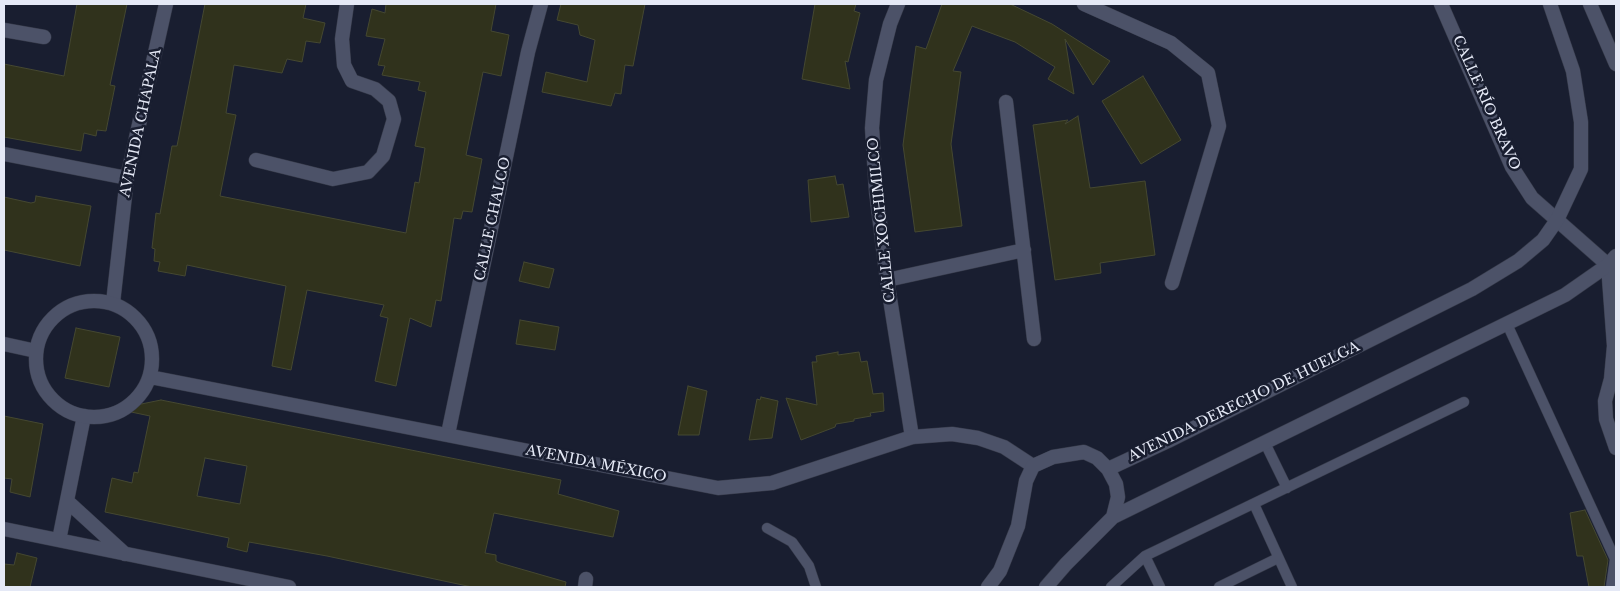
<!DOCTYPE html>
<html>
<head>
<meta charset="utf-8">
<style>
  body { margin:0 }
  #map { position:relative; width:1620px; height:591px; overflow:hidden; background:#191e30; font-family:"Libre Baskerville",serif }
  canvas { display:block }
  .frame { position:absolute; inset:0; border:5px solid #e5e9f6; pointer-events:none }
</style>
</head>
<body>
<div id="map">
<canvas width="1620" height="591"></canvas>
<div class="frame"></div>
</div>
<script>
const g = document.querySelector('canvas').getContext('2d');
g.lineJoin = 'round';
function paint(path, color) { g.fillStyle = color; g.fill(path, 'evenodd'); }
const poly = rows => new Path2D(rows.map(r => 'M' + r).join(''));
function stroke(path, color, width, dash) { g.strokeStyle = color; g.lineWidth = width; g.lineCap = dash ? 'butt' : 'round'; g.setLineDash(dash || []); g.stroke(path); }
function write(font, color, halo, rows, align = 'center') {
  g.font = font + ' "Libre Baskerville",serif'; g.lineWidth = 5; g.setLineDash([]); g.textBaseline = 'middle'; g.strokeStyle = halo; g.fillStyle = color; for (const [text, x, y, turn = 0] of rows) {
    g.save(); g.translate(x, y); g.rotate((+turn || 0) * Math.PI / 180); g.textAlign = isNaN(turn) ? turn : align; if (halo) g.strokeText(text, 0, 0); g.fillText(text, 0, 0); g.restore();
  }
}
const building = poly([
  [77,4,127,4,110,85,115,86,106,131,97,130,96,136,84,133,81,151,4,137,4,64,64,76,77,4],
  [205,4,306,4,303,18,325,23,320,43,306,41,302,62,287,59,282,73,234,65,226,113,236,115,220,196,406,233,415,182,419,183,425,148,415,146,426,92,418,90,420,82,382,75,385,66,378,65,385,39,366,36,372,9,385,13,386,4,496,4,491,31,509,35,501,76,483,72,466,155,482,159,472,212,463,211,461,219,454,218,441,301,436,300,431,327,410,318,396,386,375,381,388,318,380,316,384,305,307,290,291,370,272,366,286,286,187,265,185,276,158,271,160,262,154,261,155,249,152,248,156,213,160,214,172,146,177,146,205,4],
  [561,4,645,4,633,66,625,65,621,94,615,93,611,106,542,92,546,72,587,82,595,40,580,35,578,25,557,20,561,4],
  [815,4,856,4,854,11,860,13,848,62,845,61,850,89,802,79,815,4],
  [942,4,1010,4,1052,24,1110,61,1093,85,1065,39,1074,94,1048,79,1055,67,1015,42,972,26,953,71,961,72,951,144,962,226,915,232,903,145,916,46,926,49,942,4],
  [1143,76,1181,140,1141,164,1102,101,1143,76],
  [1078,116,1090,188,1145,181,1155,255,1100,263,1101,273,1055,280,1033,125,1068,120,1065,124,1078,116],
  [835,176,837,185,843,184,849,217,811,222,808,180,835,176],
  [36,196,91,206,80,266,4,250,4,197,31,203,35,202,36,196],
  [524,262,554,269,549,288,519,281,524,262],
  [520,320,559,327,555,350,516,344,520,320],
  [76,328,120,337,109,387,65,378,76,328],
  [838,352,838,355,859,352,861,362,867,361,873,394,883,393,884,411,870,413,871,416,854,419,854,421,836,424,835,427,801,440,786,398,817,405,812,362,817,362,816,356,838,352],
  [688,386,707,391,699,435,678,435,688,386],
  [761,397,778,401,772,438,749,440,757,399,760,400,761,397],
  [161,400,561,480,558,494,619,511,613,537,494,513,485,553,496,555,496,561,500,563,566,582,565,587,472,587,327,556,249,542,247,552,227,547,229,538,105,512,112,478,132,483,134,472,138,473,150,416,117,409,161,400],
  [205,458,247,466,240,504,197,496,205,458],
  [4,416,43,424,30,497,10,492,12,479,4,478,4,416],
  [1585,510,1608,560,1604,587,1589,587,1583,556,1577,556,1570,513,1585,510],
  [17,553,37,558,30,587,4,587,4,564,14,565,17,553]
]);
const service = poly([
  [1507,324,1615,559,1611,587],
  [1265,443,1287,488],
  [1254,504,1292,587],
  [767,528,792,542,809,566,816,587],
  [1145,556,1160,587],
  [1111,587,1145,556,1464,402],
  [1219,587,1278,558]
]);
const minor = poly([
  [898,4,890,24,876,80,872,128,876,191,887,280,912,437],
  [1084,4,1171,43,1208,73,1219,126,1172,283],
  [1441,4,1512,167,1532,198,1608,265],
  [4,30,44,37],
  [1006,102,1034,339],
  [4,154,127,178],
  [256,160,333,179,368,172,383,156,394,119,389,101,375,89,352,81,344,65,342,39,347,4],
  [1608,265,1614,346,1611,379,1605,401,1606,419,1616,448],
  [887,280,1024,250],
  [113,303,127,178,166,4],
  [4,344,36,351],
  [448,434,528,52,541,4],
  [67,501,125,554],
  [4,529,289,587],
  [59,540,84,416],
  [585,587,586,579]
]);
const tertiary = poly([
  '36 359a58 58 0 1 1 116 0a58 58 0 1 1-116 0Z',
  [150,377,718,488,772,483,912,437,952,434,978,438,1004,447,1033,466]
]);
const secondary = poly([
  [1590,4,1616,64],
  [1108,469,1116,484,1118,497,1113,517],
  [988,587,1000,571,1018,526,1026,481,1033,466,1053,457,1084,452,1097,458,1108,469,1168,441,1472,289,1518,261,1543,240,1557,220,1581,169,1581,122,1573,71,1550,4],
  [1046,587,1066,564,1113,517,1565,295,1608,265,1616,256]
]);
const streetNames = [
  ["CALLE RÍO BRAVO",1486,103,66],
  ["AVENIDA CHAPALA",141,123,-78],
  ["CALLE CHALCO",493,219,-78],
  ["CALLE XOCHIMILCO",882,220,-96],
  ["AVENIDA DERECHO DE HUELGA",1244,402,-26],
  ["AVENIDA MÉXICO",596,464,11]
];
paint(building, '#30321c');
stroke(building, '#454831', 1);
stroke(service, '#363a49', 11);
stroke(minor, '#363a49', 15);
stroke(tertiary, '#363a49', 15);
stroke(secondary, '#363a49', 15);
stroke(service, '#4c5268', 10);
stroke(minor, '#4c5268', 14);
stroke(tertiary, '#4c5268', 14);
stroke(secondary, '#4c5268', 14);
write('14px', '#e5e9f6', '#191e30', streetNames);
</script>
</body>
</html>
